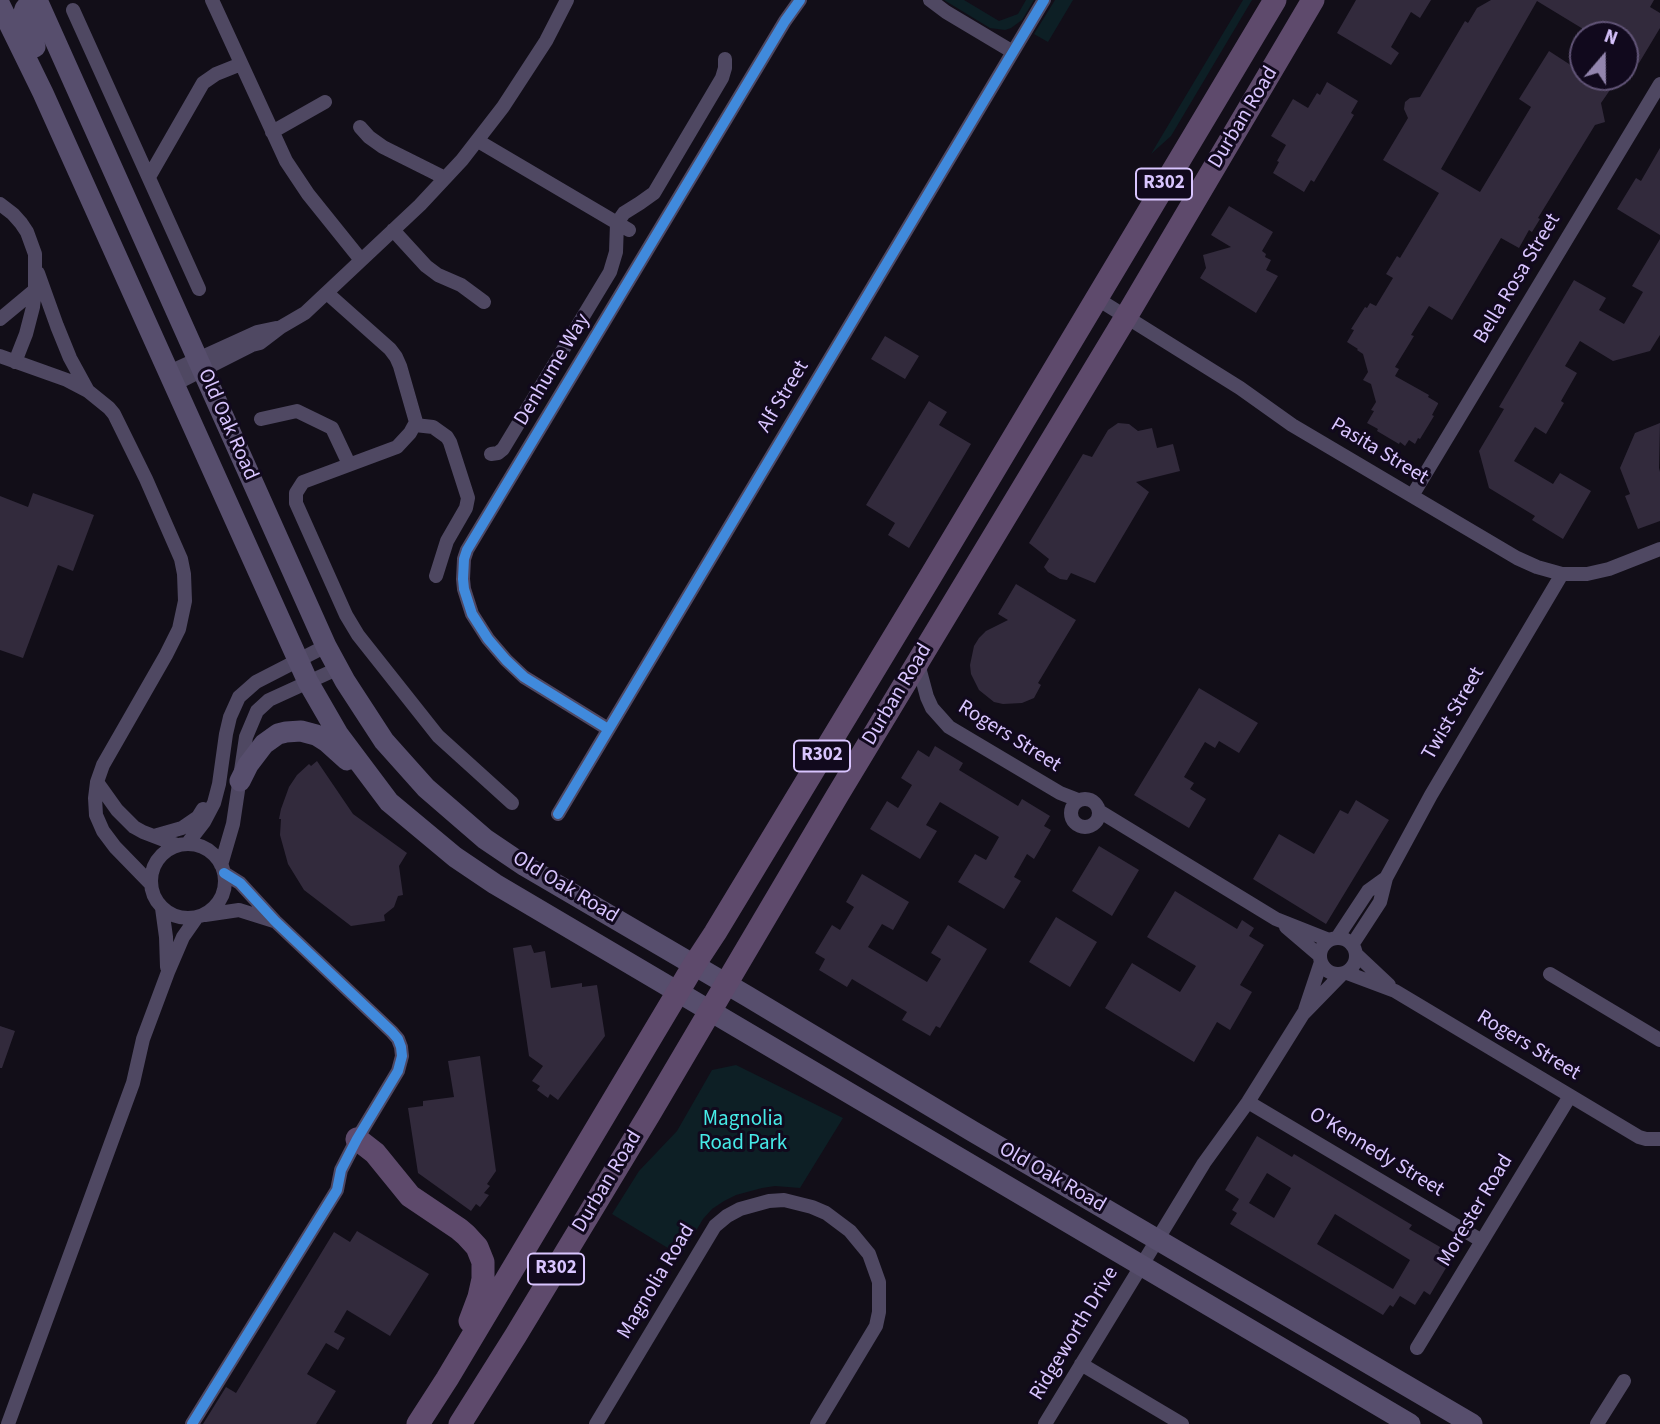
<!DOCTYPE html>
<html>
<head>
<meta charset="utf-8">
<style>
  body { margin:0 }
  #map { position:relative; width:1660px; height:1424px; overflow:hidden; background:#120e18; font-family:"Source Sans 3",sans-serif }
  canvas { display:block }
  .north { position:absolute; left:1569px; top:21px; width:70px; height:70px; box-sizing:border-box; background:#11091d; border:2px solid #615477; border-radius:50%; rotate:20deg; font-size:19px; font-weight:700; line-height:28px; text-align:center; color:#d9c5ff }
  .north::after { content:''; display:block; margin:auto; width:24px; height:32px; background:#9385ae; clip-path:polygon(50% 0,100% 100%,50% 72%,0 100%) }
</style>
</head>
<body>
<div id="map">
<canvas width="1660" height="1424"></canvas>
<div class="north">N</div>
</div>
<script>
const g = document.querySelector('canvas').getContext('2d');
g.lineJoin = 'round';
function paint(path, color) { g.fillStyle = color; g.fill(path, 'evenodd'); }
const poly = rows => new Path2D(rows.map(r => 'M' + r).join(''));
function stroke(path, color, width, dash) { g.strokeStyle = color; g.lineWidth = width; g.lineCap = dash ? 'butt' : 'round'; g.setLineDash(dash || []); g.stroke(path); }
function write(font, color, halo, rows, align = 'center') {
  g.font = font + ' "Source Sans 3",sans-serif'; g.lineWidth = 6; g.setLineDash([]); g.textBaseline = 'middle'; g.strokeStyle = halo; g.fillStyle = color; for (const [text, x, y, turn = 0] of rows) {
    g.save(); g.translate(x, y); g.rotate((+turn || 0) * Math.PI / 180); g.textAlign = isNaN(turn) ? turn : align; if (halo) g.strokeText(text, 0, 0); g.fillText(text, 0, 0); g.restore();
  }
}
const green = poly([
  [944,0,964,0,999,21,1018,14,1026,0,1034,0,1022,20,1011,28,1005,30,990,28],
  [1055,0,1073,0,1048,42,1034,34],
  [1243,0,1252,0,1171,136,1151,154],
  [736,1065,843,1118,800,1188,775,1186,762,1188,736,1195,724,1201,712,1209,703,1219,681,1256,612,1214,639,1171,677,1131,712,1070]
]);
const building = poly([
  [1356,0,1431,0,1420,18,1411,12,1391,47,1399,53,1391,65,1337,33],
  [1491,0,1654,0,1650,7,1660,13,1660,28,1639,63,1625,54,1625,35,1593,35,1537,1,1441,169,1480,192,1531,107,1519,99,1549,51,1583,73,1583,77,1589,77,1610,90,1601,103,1605,122,1595,125,1538,218,1540,219,1532,232,1529,230,1519,248,1501,238,1452,320,1429,306,1411,335,1414,336,1395,367,1399,369,1395,376,1429,395,1428,397,1438,403,1438,404,1432,415,1434,416,1420,439,1418,438,1415,444,1409,440,1405,446,1400,442,1399,444,1377,431,1378,429,1367,423,1374,411,1371,410,1376,402,1371,384,1363,380,1368,372,1363,354,1357,350,1358,349,1347,342,1354,330,1351,329,1365,307,1367,308,1370,303,1376,306,1393,278,1386,274,1397,256,1400,258,1439,193,1383,160,1408,118,1404,109,1405,102,1410,98,1420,97,1465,21,1468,23,1477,8],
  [1327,82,1358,101,1351,113,1354,115,1314,182,1311,180,1304,192,1273,173,1279,162,1277,161,1286,145,1271,136,1293,99,1308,108,1317,93,1320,95],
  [1660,148,1660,235,1617,209,1636,178,1641,181],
  [1229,206,1273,232,1262,251,1266,254,1265,257,1271,260,1266,270,1278,276,1256,313,1200,278,1206,268,1203,255,1231,247,1211,235],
  [1660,239,1660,335,1650,351,1613,361,1580,341,1565,366,1577,373,1561,401,1564,403,1546,434,1535,427,1514,461,1553,484,1560,473,1591,491,1563,539,1532,520,1535,516,1489,488,1479,451,1504,409,1499,407,1574,280,1606,298,1599,310,1624,324,1643,292,1632,286],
  [885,336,919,356,905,379,871,359],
  [929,401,947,412,939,425,971,444,909,548,888,535,895,523,866,505],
  [1118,423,1129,424,1138,431,1152,428,1157,448,1173,444,1180,471,1136,482,1149,492,1095,583,1071,573,1067,580,1060,579,1048,572,1044,567,1049,559,1029,543,1083,454,1092,457,1108,430],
  [1660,423,1659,468,1660,472,1660,521,1638,529,1625,496,1630,494,1620,468,1635,433],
  [33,493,94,515,73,571,58,565,23,658,0,650,0,496,28,507],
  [1016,584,1076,620,1038,683,1041,685,1034,698,1022,703,1003,704,994,702,979,690,971,674,970,665,974,646,979,638,986,631,1008,620,998,614],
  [1199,688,1258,723,1239,753,1219,741,1215,748,1205,742,1184,777,1194,783,1190,789,1206,799,1189,828,1134,795],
  [935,746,963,763,959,770,1018,806,1022,799,1050,816,1044,826,1051,830,1034,859,1027,854,1014,877,1021,881,1004,909,958,882,975,854,986,860,999,837,940,802,926,825,937,831,920,859,870,829,887,801,898,808,912,785,901,778,918,750,929,757],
  [317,761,353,814,407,853,399,866,403,895,398,896,394,907,384,915,385,921,351,926,304,890,288,864,280,835,281,819,279,819,281,809,289,787,297,775,309,764,311,766],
  [1356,800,1389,820,1326,924,1253,879,1279,834,1314,854,1340,810,1348,814],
  [1099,846,1139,870,1112,916,1072,891],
  [862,874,909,902,893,930,882,924,868,947,927,982,941,959,931,953,948,925,987,949,940,1028,936,1026,930,1036,902,1020,907,1012,852,979,847,987,819,970,825,959,815,953,832,925,840,930,854,907,846,902],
  [1175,891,1237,929,1242,920,1254,928,1249,936,1264,945,1240,985,1252,992,1230,1030,1217,1022,1194,1062,1105,1008,1132,963,1180,992,1196,966,1147,937],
  [1056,917,1097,942,1070,987,1029,962],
  [531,945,534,953,545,951,551,988,582,983,582,987,597,985,605,1036,558,1100,550,1094,548,1098,537,1090,540,1086,532,1081,543,1066,529,1056,513,948],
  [0,1026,15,1031,2,1068,0,1068],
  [480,1056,496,1171,487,1184,490,1186,484,1193,489,1195,480,1207,476,1204,471,1211,418,1173,408,1108,423,1106,423,1101,454,1097,448,1061],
  [1257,1136,1292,1157,1294,1154,1412,1225,1409,1229,1447,1251,1439,1264,1446,1268,1430,1295,1424,1291,1415,1305,1400,1296,1393,1307,1390,1305,1383,1315,1230,1224,1237,1213,1232,1210,1239,1199,1225,1190],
  [1267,1173,1291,1188,1274,1218,1249,1203],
  [1335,1214,1410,1260,1393,1289,1317,1244],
  [357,1231,429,1274,390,1336,347,1310,334,1332,345,1338,338,1350,326,1343,307,1374,336,1391,316,1424,203,1424,226,1387,236,1393,334,1232,350,1242]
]);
const street = poly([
  [212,0,286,161,308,194,361,260],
  [930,0,946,12,1013,52],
  [73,10,199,289],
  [360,127,369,137,383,147,445,178],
  [272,132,325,102],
  [478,141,629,230],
  [149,177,203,83,216,74,241,64],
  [0,204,13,214,21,223,27,232,35,254,35,290,33,307,26,334,15,362],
  [393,230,426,266,438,275,461,285,484,302],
  [38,273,57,326,70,358,88,391],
  [327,293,390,349,396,357,400,366,416,422,410,433,397,447,303,482,296,493,296,503,346,615,358,635,438,736,512,803],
  [1096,298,1240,388,1292,425,1517,558,1537,567,1562,574,1587,574,1609,569,1660,549],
  [0,319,35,290],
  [0,356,67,380,88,391,109,408,114,414,146,479,181,559,184,574,185,601,179,629,166,655,103,765,97,782,95,798,96,815,103,831,115,847,151,884],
  [169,372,257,332,276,328],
  [175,384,252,345,260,343,281,327,305,313,420,205,462,160,503,107,546,41,567,0],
  [261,419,297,411,332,428,349,464],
  [415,425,433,427,447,437,450,442,468,498,466,508,447,541,436,576],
  [491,454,498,453,503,449,610,272,616,252,617,223,624,213,640,203,654,193,722,78,725,68,725,59],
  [1412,496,1660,84],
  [921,659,920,671,927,697,932,708,949,727,1060,793,1078,800],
  [608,729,524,677,506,660,488,639,472,614,464,589,463,579,464,559,467,550,785,21,800,0],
  [97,782,117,810,134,827,143,832,177,845],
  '1071 813a14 14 0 1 1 28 0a14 14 0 1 1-28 0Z',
  [1099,811,1276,919,1329,940],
  [558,814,1044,0],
  [154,836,182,828,198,817,203,809],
  '151 881a37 37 0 1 1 74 0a37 37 0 1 1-74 0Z',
  [187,844,204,822,214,803,219,784,226,734,230,717,239,697,256,682,326,646],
  [221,865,233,824,246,737,257,711,269,700,339,668],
  [162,908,166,937,167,967],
  [205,915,239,910,274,921],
  [1286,927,1320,956],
  '1320 956a18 18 0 1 1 36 0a18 18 0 1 1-36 0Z',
  [1337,938,1368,891,1386,878],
  [1352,945,1380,902,1386,878,1431,795,1562,574],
  [1356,954,1389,985],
  [1347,973,1395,991,1639,1137,1646,1139,1660,1139],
  [1550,974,1660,1040],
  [1305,1010,1321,962],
  [1248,1102,1482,1241],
  [1417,1348,1570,1096],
  [1081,1364,1182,1424],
  [8,1424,133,1083,143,1039,168,972,183,937,197,917],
  [192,1424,337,1190,341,1170,357,1139,398,1071,402,1056,401,1047,398,1039,392,1032,275,921,240,883,224,873],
  [596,1424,715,1226,727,1216,740,1209,769,1201,784,1200,812,1207,826,1213,850,1231,869,1254,879,1282,879,1312,876,1326,817,1424],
  [1045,1424,1204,1163,1248,1102,1303,1014,1341,975],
  [1597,1424,1624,1381]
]);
const secondary = poly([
  [32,0,25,9,23,15,24,22,35,47],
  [37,0,326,646,345,681,384,741,426,788,485,839,525,866,747,996,972,1131,1472,1424],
  [0,5,43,93,308,682,338,734,389,802,455,857,495,884,1410,1424],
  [240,781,248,765,264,744,278,734,286,732,301,731,316,735,327,742,347,760]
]);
const primary = poly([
  [357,1139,375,1153,410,1196,459,1229,466,1235,477,1247,483,1262,483,1279,479,1297,470,1321],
  [418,1424,447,1379,694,965,715,933,929,579,1275,0],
  [460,1424,516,1335,650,1113,837,796,1126,317,1313,0]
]);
const cycleway = poly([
  [608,729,524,677,506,660,488,639,472,614,464,589,463,579,464,559,467,550,785,21,800,0],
  [558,814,1044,0],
  [192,1424,337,1190,341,1170,357,1139,398,1071,402,1056,401,1047,398,1039,392,1032,275,921,240,883,224,873]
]);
const shields = [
  [1164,184,56],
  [822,756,56],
  [556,1269,56]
];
const shieldNames = [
  ["R302",1164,184],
  ["R302",822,756],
  ["R302",556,1269]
];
const streetNames = [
  ["Durban Road",1244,118,-59],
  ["Bella Rosa Street",1518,279,-59],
  ["Denhume Way",553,370,-59],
  ["Alf Street",784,397,-59],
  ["Old Oak Road",227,425,66],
  ["Pasita Street",1379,452,31],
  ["Durban Road",898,695,-59],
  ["Twist Street",1454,714,-60],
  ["Rogers Street",1009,737,32],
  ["Old Oak Road",565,888,31],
  ["Rogers Street",1528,1046,31],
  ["O'Kennedy Street",1376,1153,31],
  ["Old Oak Road",1052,1178,30],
  ["Durban Road",608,1182,-59],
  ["Morester Road",1476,1211,-59],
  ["Magnolia Road",657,1282,-59],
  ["Ridgeworth Drive",1075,1334,-59]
];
const parkNames = [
  ["Magnolia",743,1120],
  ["Road Park",743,1144]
];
paint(green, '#0d1f25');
paint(building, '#322a3c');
stroke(street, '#4f4862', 14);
stroke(secondary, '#574e6d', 21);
stroke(primary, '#5e4a6c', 23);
stroke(cycleway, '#408adc', 10);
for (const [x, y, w] of shields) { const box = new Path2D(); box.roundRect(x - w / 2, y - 15.5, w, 31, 5); g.fillStyle = '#11091d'; g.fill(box); stroke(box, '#d9c5ff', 2); }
write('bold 19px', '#d9c5ff', null, shieldNames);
write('21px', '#d9c5ff', '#11091d', streetNames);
write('21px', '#46eae7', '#11091d', parkNames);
</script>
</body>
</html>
